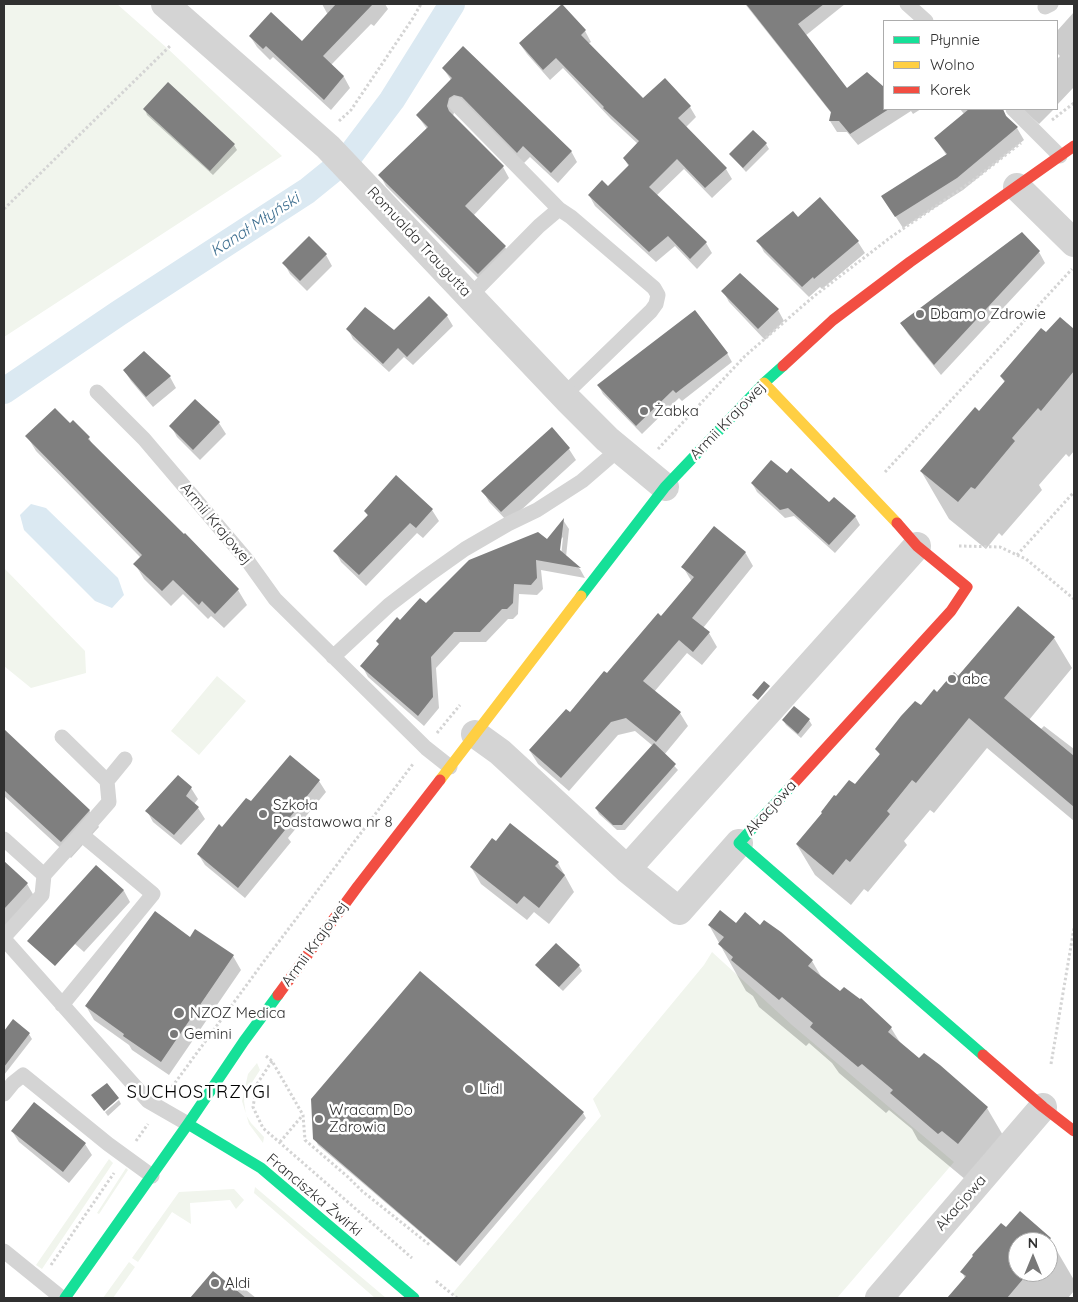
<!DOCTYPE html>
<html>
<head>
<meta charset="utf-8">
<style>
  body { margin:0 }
  #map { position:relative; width:1078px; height:1302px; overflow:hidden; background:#fff; font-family:Quicksand,sans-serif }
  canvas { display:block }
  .frame { position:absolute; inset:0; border:5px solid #303030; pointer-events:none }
  .legend { position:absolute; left:883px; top:20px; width:175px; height:90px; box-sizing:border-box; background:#fff; border:1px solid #acacac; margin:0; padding:6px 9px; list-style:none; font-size:15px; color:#303030 }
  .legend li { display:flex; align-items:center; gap:10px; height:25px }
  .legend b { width:25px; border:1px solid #acacac }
  .north { position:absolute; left:1008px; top:1232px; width:50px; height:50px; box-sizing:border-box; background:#fff; border:1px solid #acacac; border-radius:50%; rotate:0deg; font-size:14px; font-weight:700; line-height:20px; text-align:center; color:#303030 }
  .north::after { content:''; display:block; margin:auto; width:18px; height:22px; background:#787878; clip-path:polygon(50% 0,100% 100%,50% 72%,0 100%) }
</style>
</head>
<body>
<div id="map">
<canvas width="1078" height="1302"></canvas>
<div class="frame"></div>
<ul class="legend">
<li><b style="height:6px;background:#16e098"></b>Płynnie</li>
<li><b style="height:6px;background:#ffcf43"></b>Wolno</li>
<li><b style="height:6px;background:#f24e42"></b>Korek</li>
</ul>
<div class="north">N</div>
</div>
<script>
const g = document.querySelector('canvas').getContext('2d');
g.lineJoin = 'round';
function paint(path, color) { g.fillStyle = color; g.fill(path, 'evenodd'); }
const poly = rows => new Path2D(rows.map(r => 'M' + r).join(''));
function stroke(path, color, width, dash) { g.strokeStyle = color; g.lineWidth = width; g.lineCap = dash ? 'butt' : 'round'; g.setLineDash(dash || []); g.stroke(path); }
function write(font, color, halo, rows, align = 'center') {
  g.font = font + ' Quicksand,sans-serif'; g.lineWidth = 5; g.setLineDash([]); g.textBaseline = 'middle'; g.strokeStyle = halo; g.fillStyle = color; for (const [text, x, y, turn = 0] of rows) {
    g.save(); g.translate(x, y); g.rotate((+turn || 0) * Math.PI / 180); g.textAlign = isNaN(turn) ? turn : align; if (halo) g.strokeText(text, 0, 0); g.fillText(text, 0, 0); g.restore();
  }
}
const green = poly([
  [4,4,117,4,167,48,282,156,4,337],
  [4,568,85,651,86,673,31,688,4,666],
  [217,676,246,701,199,755,171,731],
  [712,952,792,1025,954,1162,837,1298,457,1298,452,1294,601,1116,593,1099,704,965],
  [257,1063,260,1070,246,1092,244,1101,246,1115,251,1123,264,1137,263,1143,249,1124,242,1101,248,1074],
  [109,1159,113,1163,42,1269,36,1265],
  [126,1168,128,1170,99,1214,97,1213],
  [255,1187,386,1298,375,1298,254,1193],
  [234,1189,244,1200,236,1209,230,1200,190,1203,191,1224,172,1212,138,1262,132,1258,179,1192],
  [129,1262,135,1267,113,1298,103,1298]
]);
const water = poly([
  [31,504,46,508,118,578,124,595,112,608,95,601,24,530,20,515]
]);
const shadow = poly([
  [322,4,385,4,388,9,374,26,371,24,331,65,344,77,350,88,331,110,273,57,270,60,257,47,250,36,302,42,328,15],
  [745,4,845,4,805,36,847,90,884,86,884,109,921,109,913,114,911,111,858,145,847,132,837,132,830,121,832,114],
  [562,6,585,31,591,42,588,44,643,100,690,107,696,117,685,128,726,169,732,179,712,198,684,169,656,196,706,243,712,253,697,269,675,246,656,262,595,206,589,195,608,187,629,167,624,158,638,144,611,119,563,68,550,80,527,54,520,44],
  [1074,12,1074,87,1057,105,1057,59,1060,56,1057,53,1057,31],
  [443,68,571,151,577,162,558,183,530,157,524,163,455,109,453,116,503,167,509,178,473,216,505,247,511,258,485,285,386,186,380,175,427,129,417,115,451,80],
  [145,109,234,145,237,150,213,175,147,115],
  [960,109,1002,109,1008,119,1017,128,1024,140,963,190,903,228,890,208,947,156,935,138,964,114],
  [1022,109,1054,109,1039,124],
  [766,144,769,149,746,172,730,154],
  [820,199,858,242,865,253,822,289,820,287,809,297,764,252,758,241,798,219],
  [1039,252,1045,263,941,375,908,334,901,323],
  [326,255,332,266,307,291,290,274,284,263],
  [723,291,778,310,784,321,765,340,729,302],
  [429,298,447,316,453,326,413,365,404,357,389,372,353,339,348,329,395,332],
  [1060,318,1074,331,1074,451,1069,457,1066,454,1039,485,1042,490,1002,536,999,533,986,549,949,519,921,471,979,413,1005,383,1001,376,1046,334],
  [727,353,732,362,682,401,679,398,642,434,603,394,598,385],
  [124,370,170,377,176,388,153,407,131,381],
  [195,401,219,423,226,434,200,460,177,437,171,426],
  [70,425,89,438,93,446,184,536,185,535,238,590,247,605,224,628,211,616,208,619,183,594,171,606,144,579,135,564,141,558,36,451,27,436],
  [552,429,569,449,576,460,508,522,489,502,483,491],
  [396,476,432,510,439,521,423,538,417,533,366,586,341,562,335,551,368,516,365,511],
  [752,483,829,504,855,516,860,525,835,553,794,516,785,518,757,492],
  [563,520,569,529,566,557,580,569,585,578,541,570,543,589,537,595,519,594,518,614,513,619,508,619,486,642,460,642,436,668,439,708,424,726,368,677,362,666,400,622,426,605,547,541],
  [563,537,561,557,558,557,560,540],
  [745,552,753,566,703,628,709,633,717,647,702,665,687,653,654,692,680,713,688,726,664,755,678,770,625,830,617,830,599,814,596,808,653,746,635,731,618,735,569,791,538,764,530,751,570,714,607,675,661,617,692,582,683,567],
  [1054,638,1072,668,1029,720,1040,730,1044,726,1074,749,1074,821,987,748,934,813,930,810,904,841,907,845,868,892,864,889,851,905,815,875,797,845,855,786,880,755,877,749,921,707,958,678],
  [783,720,809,720,812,725,801,738,786,725],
  [9,736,89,810,99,827,71,858,4,796,4,741],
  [290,756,319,781,326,792,288,838,291,842,245,898,205,865,198,854,222,828,251,803],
  [178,777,191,788,198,799,194,804,198,808,205,819,181,845,153,822,147,811],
  [496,842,558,863,574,892,549,924,534,912,527,920,481,884,471,867],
  [4,863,27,884,37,901,4,927],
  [96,867,124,891,130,902,84,952,57,928],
  [736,924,760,926,812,961,822,978,840,993,860,1001,861,1000,891,1028,901,1044,920,1060,987,1108,1014,1154,966,1180,918,1140,912,1129,889,1110,886,1113,839,1073,832,1063,809,1043,806,1046,759,1007,753,996,746,991,709,925],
  [233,956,241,970,169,1075,132,1050,129,1045,94,1020,86,1006],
  [537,965,579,966,582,971,563,991,540,970],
  [420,973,583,1113,586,1118,460,1266,318,1145,315,1139],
  [14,1021,29,1034,32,1039,4,1075,4,1033],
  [119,1100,121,1104,108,1116,105,1112],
  [35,1104,85,1144,92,1155,69,1183,19,1142,12,1131],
  [1006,1229,1050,1239,1074,1280,1074,1291,1068,1298,949,1298,965,1278,962,1272],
  [1018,1242,1048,1242,1048,1272,1018,1272],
  [214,1273,231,1288,236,1282,256,1298,192,1298]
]);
const canal = poly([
  [4,391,119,313,307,191,349,157,392,100,452,4]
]);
const building = poly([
  [336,4,373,4,323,56,344,76,324,100,266,46,263,49,249,36,271,12,302,41],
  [562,4,586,30,581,35,643,98,665,78,691,106,678,118,727,168,705,188,677,159,649,187,707,242,690,259,668,236,649,252,588,195,602,180,608,186,629,165,623,158,639,141,603,108,604,107,556,58,543,70,519,43],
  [746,4,824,4,798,24,847,88,867,72,884,87,884,109,889,109,850,134,839,121,829,121,831,112],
  [463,46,572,151,551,173,523,146,517,153,462,97,454,95,449,98,447,106,449,111,504,166,465,206,506,246,478,274,378,175,428,127,416,115,452,78,442,68],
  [168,82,235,144,210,171,143,109],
  [969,109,1003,109,1006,116,1018,127,957,178,895,217,881,196,947,154,934,138],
  [753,130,767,143,743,168,729,154],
  [820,197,859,241,814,279,813,277,802,287,756,241,793,211,798,217],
  [1022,232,1040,251,934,365,900,323],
  [309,236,327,254,300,281,282,263],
  [740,273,779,309,758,329,721,291],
  [429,296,448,315,407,357,398,348,383,364,346,329,365,307,394,330],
  [695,310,728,353,676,393,673,390,636,426,597,385],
  [1060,317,1074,329,1074,371,1041,411,1038,408,1012,438,1015,441,975,489,971,487,958,502,920,471,975,407,979,411,1005,381,1000,376,1041,328,1046,332],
  [144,351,171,376,146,397,123,370],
  [195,399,220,422,193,450,169,426],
  [55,408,70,423,73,420,90,437,88,439,184,534,185,533,239,589,215,614,202,601,199,605,173,580,162,591,133,564,142,555,25,436],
  [552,427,570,448,501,512,481,491],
  [771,460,787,473,791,468,829,502,834,497,856,516,829,545,788,508,780,510,751,483],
  [396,475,433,509,416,528,410,523,359,575,333,551,368,515,364,511],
  [564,518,560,550,581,568,536,560,537,578,531,585,514,584,513,603,507,609,502,609,480,632,454,632,431,657,433,697,418,716,360,666,379,644,376,641,397,617,400,620,420,598,426,603,469,560,538,532,547,539],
  [714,526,746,552,692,618,710,632,693,652,679,640,643,681,681,712,656,742,626,718,611,722,561,778,529,750,566,709,570,712,604,671,607,673,658,613,661,616,694,577,681,567],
  [1018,606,1055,637,1004,698,1074,756,1074,807,969,718,916,783,912,780,887,811,890,814,850,862,846,859,833,875,796,844,822,813,821,812,834,795,836,796,849,780,855,784,880,754,875,749,901,716,915,701,921,705,934,689,937,692,954,672,958,676],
  [764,681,770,686,758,700,752,695],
  [794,706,810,719,798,734,782,720],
  [4,729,90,810,61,842,4,790],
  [654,743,676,764,622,825,613,825,595,808],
  [290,755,320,780,282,827,285,830,238,888,197,854,219,824,222,827,246,798,251,801],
  [178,775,192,787,186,796,199,807,174,835,145,811],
  [510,823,559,862,555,866,565,875,539,908,524,896,517,904,470,867,492,838,496,841],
  [4,861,28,883,4,909],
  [96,865,124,890,55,966,27,941],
  [720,910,736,923,745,912,760,925,764,920,781,932,813,960,808,966,840,991,844,987,860,999,861,998,892,1027,888,1032,919,1058,924,1053,940,1065,988,1107,958,1144,942,1131,938,1134,890,1093,893,1090,862,1064,858,1067,810,1027,813,1023,782,997,779,1000,731,960,733,957,718,944,724,937,708,925],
  [155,911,190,937,195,929,234,955,161,1062,123,1036,124,1034,85,1006],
  [556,943,580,965,559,987,535,965],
  [420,971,584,1112,456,1262,313,1139,311,1099],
  [13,1019,30,1033,4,1067,4,1031],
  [107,1083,119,1098,104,1111,91,1095],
  [34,1102,86,1143,63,1172,11,1131],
  [1020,1211,1051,1238,1048,1242,1018,1242,1018,1272,1029,1272,1007,1298,947,1298,966,1276,960,1272,973,1256,972,1255,1001,1223,1006,1227],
  [213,1271,246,1298,190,1298]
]);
const path = poly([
  [1052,120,1074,103],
  [339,121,351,110,413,18,421,4],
  [4,209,171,45],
  [658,449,745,356,813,297,891,237,971,182,1021,143],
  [885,472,1072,269],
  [959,546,1000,547,1017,555,1026,559,1074,599],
  [1017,555,1074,492],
  [437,733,460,705],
  [266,1056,272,1061,303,1115,305,1140,348,1177,362,1191,431,1246],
  [272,1061,257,1084,253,1107,263,1128,412,1258],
  [1051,1064,1074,928],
  [169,1091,262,964,413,764],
  [136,1141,148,1124],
  [280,1142,302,1116],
  [51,1265,114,1173],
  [436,1281,457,1298]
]);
const lane = poly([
  [907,4,926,21],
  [1045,7,1051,4],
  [456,104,559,209],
  [1013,109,1060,156],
  [470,296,539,226,559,209,571,217,654,288,658,295,656,304,651,311,564,395],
  [97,392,144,439,247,560,275,599,426,748,450,767],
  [333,657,389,605,427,576,465,549,508,524,537,510,582,481,619,449],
  [62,737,107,781],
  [81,834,109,802,107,781,125,759],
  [4,839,44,875],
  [4,937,42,895,44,875,81,834,153,894,62,1005],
  [4,939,148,1101,188,1124],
  [4,1094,13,1083,23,1075,108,1144,152,1176],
  [4,1251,62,1298]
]);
const street = poly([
  [165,4,328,147,569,401,607,439,665,487],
  [1017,187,1074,243],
  [475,734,500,752,627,869,917,546],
  [627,869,679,911,739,843],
  [879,1298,1043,1107]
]);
const fast = poly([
  [581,596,665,487,764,383,783,366],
  [794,783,739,843,983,1055],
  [188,1124,261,1168,414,1298],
  [65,1298,188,1124,244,1041,278,995]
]);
const slow = poly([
  [764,383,897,523],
  [440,780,581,596]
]);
const jam = poly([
  [783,366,833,320,910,262,1074,146],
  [794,783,951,611,967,587,917,546,897,523],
  [278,995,358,886,440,780],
  [983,1055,1043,1107,1074,1131]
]);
const markers = [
  [920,314,5,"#787878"],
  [644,411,5,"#787878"],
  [952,679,5,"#787878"],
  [263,814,5,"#787878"],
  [179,1013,6,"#787878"],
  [174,1034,5,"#787878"],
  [469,1089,5,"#787878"],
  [319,1119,5,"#787878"],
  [215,1283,5,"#787878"]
];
const streetNames = [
  ["Romualda Traugutta",419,242,47],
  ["Armii Krajowej",728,421,-46],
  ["Armii Krajowej",216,524,50],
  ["Akacjowa",771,808,-48],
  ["Armii Krajowej",315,944,-54],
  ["Franciszka Żwirki",314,1195,40],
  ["Akacjowa",961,1203,-49]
];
const poiNames = [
  ["Dbam o Zdrowie",930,314],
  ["Żabka",654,411],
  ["abc",962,679],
  ["Szkoła",273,805],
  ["Podstawowa nr 8",273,822],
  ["NZOZ Medica",190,1013],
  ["Gemini",184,1034],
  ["Lidl",479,1089],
  ["Wracam Do",329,1110],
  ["Zdrowia",329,1127],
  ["Aldi",225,1283]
];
const waterNames = [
  ["Kanał Młyński",255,225,-33]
];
const quarterNames = [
  ["SUCHOSTRZYGI",199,1093]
];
paint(green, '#f1f5ed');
paint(water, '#dbe9f2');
paint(shadow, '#0003');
stroke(canal, '#dbe9f2', 26);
paint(building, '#7f7f7f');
stroke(path, '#d4d4d4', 3, [2.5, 2.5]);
stroke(lane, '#d4d4d4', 15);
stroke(street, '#d4d4d4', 28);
stroke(fast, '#16e098', 11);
stroke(slow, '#ffcf43', 11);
stroke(jam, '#f24e42', 11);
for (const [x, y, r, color] of markers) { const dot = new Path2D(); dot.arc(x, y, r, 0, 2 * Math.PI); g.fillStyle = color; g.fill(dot); stroke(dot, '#fff', 2); }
write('15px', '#303030', '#fff', streetNames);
write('15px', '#303030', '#fff', poiNames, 'left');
write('italic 16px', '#3f7091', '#fff', waterNames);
g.letterSpacing = '1px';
write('18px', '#000', '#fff', quarterNames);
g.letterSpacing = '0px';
</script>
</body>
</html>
